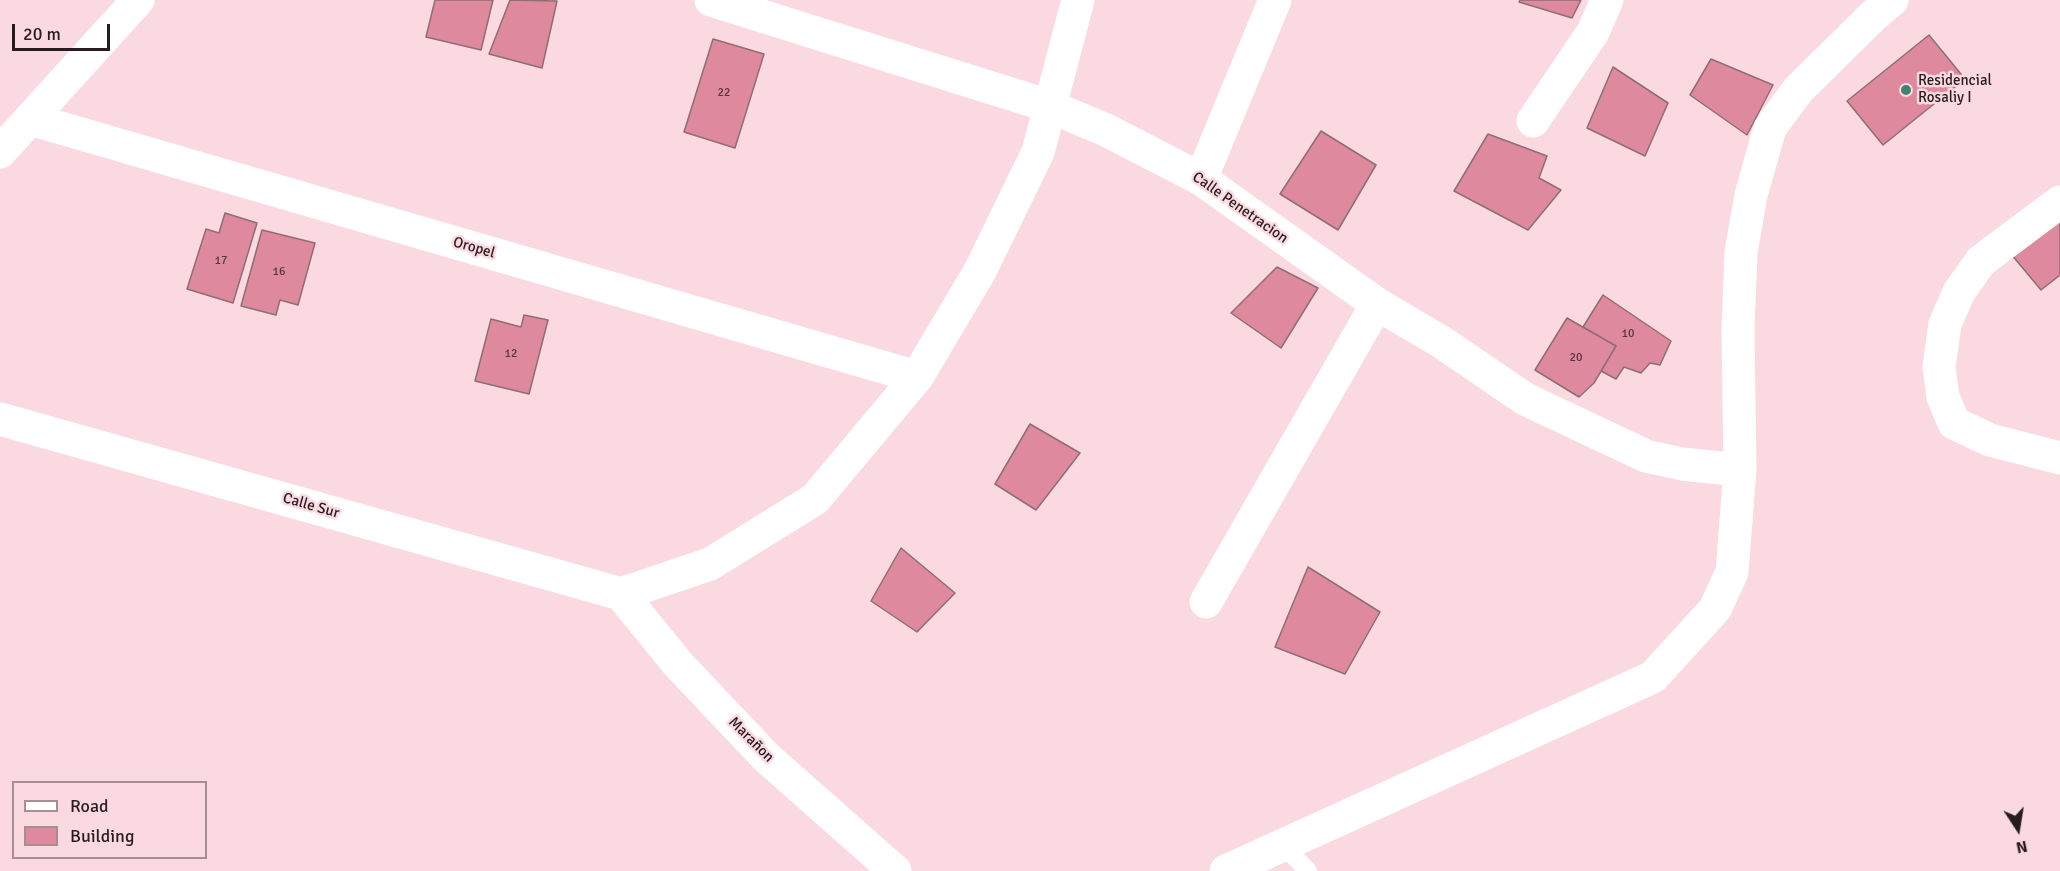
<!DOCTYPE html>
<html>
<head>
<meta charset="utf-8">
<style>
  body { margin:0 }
  #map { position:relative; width:2060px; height:871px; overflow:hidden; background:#fadae0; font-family:Signika,sans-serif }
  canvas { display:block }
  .legend { position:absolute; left:12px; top:781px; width:195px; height:78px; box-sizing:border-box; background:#fadae0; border:2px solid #a68e92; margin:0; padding:8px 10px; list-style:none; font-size:18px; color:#291c1e }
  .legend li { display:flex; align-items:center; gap:12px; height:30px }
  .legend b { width:30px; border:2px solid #a68e92 }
  .north { position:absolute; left:1988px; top:799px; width:60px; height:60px; -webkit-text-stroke:4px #fadae0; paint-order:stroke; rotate:168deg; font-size:16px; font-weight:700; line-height:24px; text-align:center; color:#291c1e }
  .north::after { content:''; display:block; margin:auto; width:21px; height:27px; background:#291c1e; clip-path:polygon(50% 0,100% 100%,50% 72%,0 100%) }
  .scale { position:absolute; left:12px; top:24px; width:98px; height:27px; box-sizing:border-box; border:3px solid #291c1e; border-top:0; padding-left:8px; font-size:18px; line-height:21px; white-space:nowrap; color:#291c1e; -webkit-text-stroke:4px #fadae0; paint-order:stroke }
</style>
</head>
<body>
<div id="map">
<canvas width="2060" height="871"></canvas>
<ul class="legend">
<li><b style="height:8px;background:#fff"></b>Road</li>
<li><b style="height:16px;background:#de899d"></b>Building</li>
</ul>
<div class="north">N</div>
<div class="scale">20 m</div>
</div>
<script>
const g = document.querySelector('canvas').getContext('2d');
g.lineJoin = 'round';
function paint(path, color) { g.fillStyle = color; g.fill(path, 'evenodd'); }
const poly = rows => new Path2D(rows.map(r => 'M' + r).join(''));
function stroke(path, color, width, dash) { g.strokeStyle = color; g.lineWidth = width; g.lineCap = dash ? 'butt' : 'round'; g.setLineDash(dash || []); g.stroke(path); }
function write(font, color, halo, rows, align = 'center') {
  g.font = font + ' Signika,sans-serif'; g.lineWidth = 5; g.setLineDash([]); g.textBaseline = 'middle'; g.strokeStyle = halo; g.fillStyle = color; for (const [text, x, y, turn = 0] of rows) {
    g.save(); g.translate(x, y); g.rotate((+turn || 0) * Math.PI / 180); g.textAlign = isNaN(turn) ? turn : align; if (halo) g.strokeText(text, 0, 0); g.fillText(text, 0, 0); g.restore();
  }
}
const building = poly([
  [435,0,493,0,481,50,426,37,435,0],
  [510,0,557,1,542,68,489,54,510,0],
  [1520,0,1581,0,1572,18,1519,2,1520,0],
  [1929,35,1965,79,1883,145,1847,101,1929,35],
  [713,39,764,54,735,148,684,132,713,39],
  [1711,59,1773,85,1747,135,1690,95,1711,59],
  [1613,67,1668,103,1645,156,1587,128,1613,67],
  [1321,131,1376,165,1338,230,1280,194,1321,131],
  [1488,134,1547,156,1539,178,1561,190,1528,230,1454,191,1488,134],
  [225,213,257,223,233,303,187,289,206,229,219,233,225,213],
  [2060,214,2060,275,2041,290,2011,254,2060,214],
  [262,230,315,243,298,305,280,300,276,315,241,306,262,230],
  [1277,267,1318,288,1281,348,1231,313,1277,267],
  [1603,295,1671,341,1660,365,1650,363,1641,373,1624,367,1616,379,1601,371,1616,346,1583,327,1603,295],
  [524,315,548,320,529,394,475,381,491,319,521,327,524,315],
  [1567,318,1616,346,1594,383,1579,397,1535,370,1567,318],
  [1030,424,1080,453,1036,510,995,484,1030,424],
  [901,548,955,593,917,632,871,601,901,548],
  [1308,567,1380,612,1345,674,1275,647,1308,567]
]);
const service = poly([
  [1283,845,1308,871]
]);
const minor = poly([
  [711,0,1049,106,1106,130,1201,179,1377,304,1443,343,1525,399,1646,456,1682,464,1740,470],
  [30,119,917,377],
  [1533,121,1593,32,1607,0],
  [0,152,138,0],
  [1201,179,1275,0],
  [2060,202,1981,261,1959,292,1945,324,1939,367,1943,397,1954,423,1990,440,2060,458],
  [0,419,621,594],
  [621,594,710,564,815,499,917,377,980,271,1038,152,1078,0],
  [621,594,678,664,766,757,895,871],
  [1206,602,1377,304],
  [1226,871,1653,677,1715,609,1732,572,1740,470,1738,329,1741,252,1751,195,1770,128,1798,90,1874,15,1892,0]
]);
const markers = [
  [1906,90,6,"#428270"]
];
const numberNames = [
  ["22",724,93],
  ["17",221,261],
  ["16",279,272],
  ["10",1628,334],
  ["12",511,354],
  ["20",1576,358]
];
const poiNames = [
  ["Residencial",1918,81],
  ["Rosaliy I",1918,98]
];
const streetNames = [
  ["Calle Penetracion",1240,208,35],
  ["Oropel",474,248,16],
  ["Calle Sur",311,506,16],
  ["Marañon",751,740,45]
];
paint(building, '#de899d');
stroke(building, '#906d74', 1.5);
stroke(service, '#fff', 18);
stroke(minor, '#fff', 33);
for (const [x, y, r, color] of markers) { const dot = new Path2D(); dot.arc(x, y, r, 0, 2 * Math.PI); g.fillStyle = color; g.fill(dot); stroke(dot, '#fadae0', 2); }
write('12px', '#56373e', null, numberNames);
write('15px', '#291c1e', '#fadae0', poiNames, 'left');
write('15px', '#291c1e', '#fadae0', streetNames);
</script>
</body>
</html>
